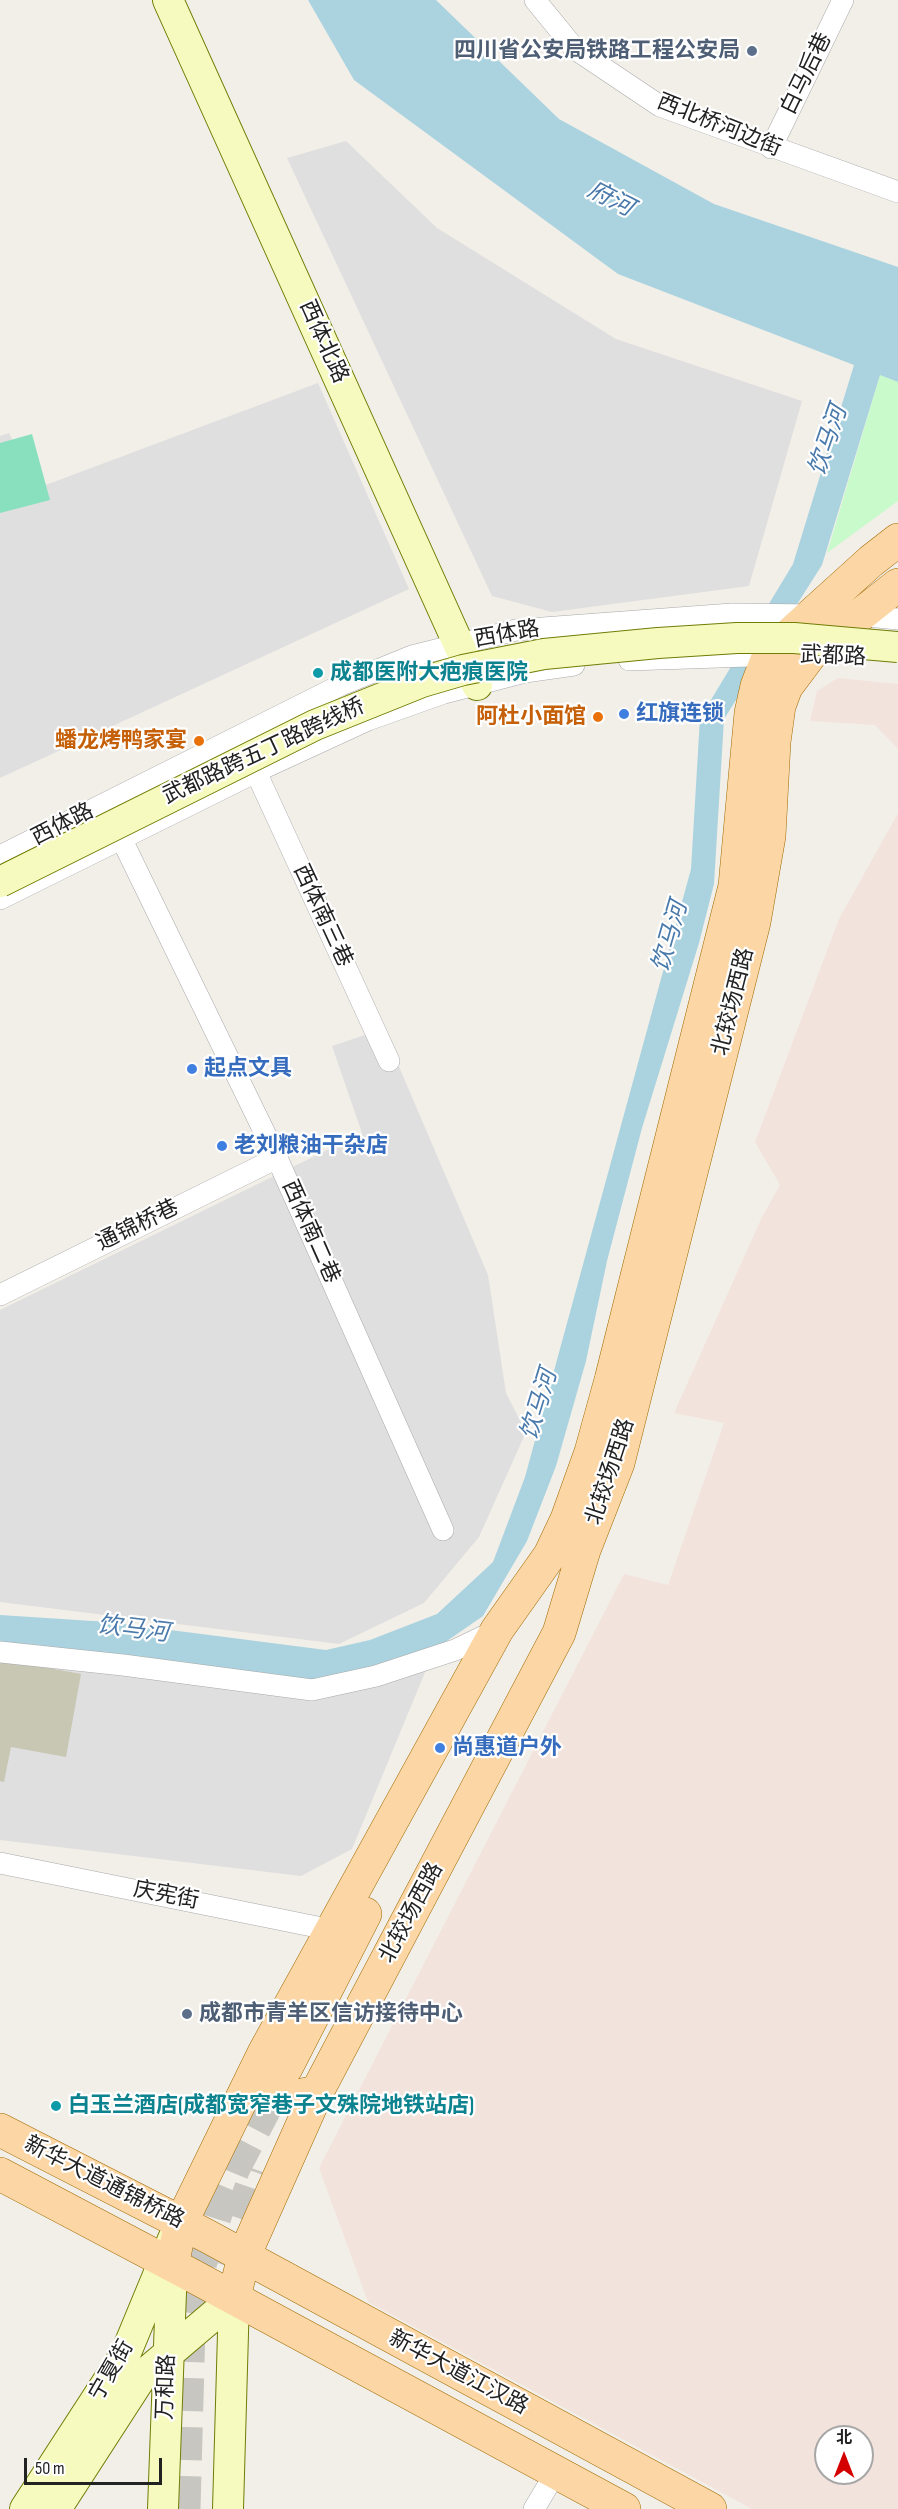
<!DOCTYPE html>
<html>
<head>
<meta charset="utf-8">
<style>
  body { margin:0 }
  #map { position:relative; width:898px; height:2509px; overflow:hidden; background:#f2efe9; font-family:"Sofia Sans Condensed","Noto Sans SC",sans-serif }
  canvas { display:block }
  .north { position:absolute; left:814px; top:2425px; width:60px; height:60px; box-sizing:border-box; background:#fff; border:2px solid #a7a7a7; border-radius:50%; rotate:0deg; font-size:16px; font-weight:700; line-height:24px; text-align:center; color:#222 }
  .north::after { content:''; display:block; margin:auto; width:21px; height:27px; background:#d40000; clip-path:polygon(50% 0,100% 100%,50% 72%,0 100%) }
  .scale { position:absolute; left:24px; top:2458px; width:138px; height:27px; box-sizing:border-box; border:3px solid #222; border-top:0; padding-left:8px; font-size:18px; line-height:21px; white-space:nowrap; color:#222; -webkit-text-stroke:4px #fff; paint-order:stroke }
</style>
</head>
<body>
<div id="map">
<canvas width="898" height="2509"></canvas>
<div class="north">北</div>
<div class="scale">50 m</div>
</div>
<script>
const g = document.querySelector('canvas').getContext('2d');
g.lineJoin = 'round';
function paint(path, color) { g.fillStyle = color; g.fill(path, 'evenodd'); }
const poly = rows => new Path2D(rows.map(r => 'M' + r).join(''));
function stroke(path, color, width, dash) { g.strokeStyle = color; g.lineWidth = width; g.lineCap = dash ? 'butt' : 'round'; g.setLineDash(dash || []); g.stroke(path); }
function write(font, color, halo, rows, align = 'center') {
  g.font = font + ' "Sofia Sans Condensed","Noto Sans SC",sans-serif'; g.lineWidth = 4.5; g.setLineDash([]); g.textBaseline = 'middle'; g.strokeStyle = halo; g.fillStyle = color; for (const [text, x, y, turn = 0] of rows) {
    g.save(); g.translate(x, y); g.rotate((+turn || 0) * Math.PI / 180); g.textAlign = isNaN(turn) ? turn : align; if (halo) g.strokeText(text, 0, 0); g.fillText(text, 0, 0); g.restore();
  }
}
const residential = poly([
  [346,141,437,228,616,339,802,401,749,586,552,612,492,596,287,158],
  [318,383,409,589,0,778,0,436,9,433,35,489],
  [383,1029,488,1275,506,1393,526,1432,479,1537,424,1603,339,1644,0,1602,0,1310,362,1133,332,1046],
  [0,1662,426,1670,352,1849,301,1876,0,1840]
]);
const military = poly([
  [838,678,898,684,898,749,875,725,810,721,817,691],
  [898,813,898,2509,752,2509,368,2302,319,2168,624,1574,668,1585,724,1423,674,1413,762,1217,780,1185,755,1142,839,919],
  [826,2437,862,2437,862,2473,826,2473]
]);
const construction = poly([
  [0,1659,81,1674,66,1757,11,1747,4,1782,0,1781]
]);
const park = poly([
  [880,375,898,382,898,501,827,553]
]);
const pitch = poly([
  [32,434,50,500,0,513,0,443]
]);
const water = poly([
  [308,0,436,0,559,119,714,204,898,267,898,382,880,375,822,565,724,719,714,884,699,943,642,1128,607,1261,586,1361,556,1466,527,1541,483,1616,431,1652,305,1685,0,1647,0,1615,108,1622,326,1650,370,1640,437,1614,493,1562,525,1477,691,869,700,718,793,564,854,365,618,274,354,80]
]);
const primaryTunnel = poly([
  [214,2313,223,2268,257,2170],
  [184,2509,189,2326,201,2261,218,2207,234,2168,286,2068]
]);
const street = poly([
  [535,0,575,49,660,106,898,192],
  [771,148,843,0],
  [856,615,898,619],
  [629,660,778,655],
  [256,772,389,1061],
  [122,840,277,1158,443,1530],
  [0,856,341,685,412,656,516,630,732,614,816,615],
  [0,899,266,767,368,720,444,693,525,672,574,665],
  [0,1295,277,1158],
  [0,1652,123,1665,312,1690,376,1676,455,1650,497,1630],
  [0,1863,332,1930],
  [534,2509,556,2472]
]);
const secondary = poly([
  [168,0,477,685],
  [25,2509,125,2355,173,2239],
  [56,2509,142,2376,234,2298],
  [163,2509,172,2265],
  [228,2509,234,2298]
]);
const primary = poly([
  [264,2053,266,2075,281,2091,298,2096,317,2092],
  [286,2068,365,1914],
  [0,2130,207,2236,710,2509],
  [0,2174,193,2276,624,2509],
  [172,2265,181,2223,264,2053,497,1630,550,1555,567,1519,591,1452,611,1380,735,886,751,713,757,686,769,655,787,637,871,561,898,540],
  [234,2298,244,2256,317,2092,559,1633,584,1550,618,1463,754,922,769,836,774,742,779,706,786,687,810,655,898,585]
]);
const secondaryBridge = poly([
  [0,882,315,725,422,682,463,670,544,654,658,643,737,638,794,638,898,647]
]);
const markers = [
  [752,51,6,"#5c6f8a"],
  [318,673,6,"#0f9aa8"],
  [624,714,6,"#3f7fe0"],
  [598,717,6,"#e8710a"],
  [199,741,6,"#e8710a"],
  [192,1069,6,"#3f7fe0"],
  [222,1146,6,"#3f7fe0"],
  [440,1748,6,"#3f7fe0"],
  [187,2014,6,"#5c6f8a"],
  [56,2106,6,"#0f9aa8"]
];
const serviceNames = [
  ["四川省公安局铁路工程公安局",740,51],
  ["成都市青羊区信访接待中心",199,2014,"left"]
];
const streetNames = [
  ["白马后巷",807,74,-64],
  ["西北桥河边街",719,126,22],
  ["西体北路",323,342,66],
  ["西体路",507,635,-10],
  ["武都路",833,657,2],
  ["武都路跨五丁路跨线桥",264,752,-25],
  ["西体路",63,825,-27],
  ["西体南三巷",322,916,65],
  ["北较场西路",734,1002,-76],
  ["通锦桥巷",138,1226,-26],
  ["西体南二巷",310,1232,66],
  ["北较场西路",611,1472,-72],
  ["庆宪街",166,1896,11],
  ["北较场西路",412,1913,-62],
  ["新华大道通锦桥路",104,2183,27],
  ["宁夏街",112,2371,-60],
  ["新华大道江汉路",458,2373,28],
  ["万和路",167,2387,-88]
];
const cultureNames = [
  ["成都医附大疤痕医院",330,673],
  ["白玉兰酒店(成都宽窄巷子文殊院地铁站店)",68,2106]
];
const shopNames = [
  ["红旗连锁",636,714],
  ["起点文具",204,1069],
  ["老刘粮油干杂店",234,1146],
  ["尚惠道户外",452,1748]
];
const foodNames = [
  ["阿杜小面馆",586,717],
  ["蟠龙烤鸭家宴",187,741]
];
const waterNames = [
  ["府河",610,200,27],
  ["饮马河",829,441,-71],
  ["饮马河",671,937,-74],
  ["饮马河",540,1405,-73],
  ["饮马河",133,1630,7]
];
paint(residential, '#e0dfdf');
paint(military, '#f3e3dd');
paint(construction, '#c7c7b4');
paint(park, '#c8facc');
paint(pitch, '#88e0be');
paint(water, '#aad3df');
stroke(primaryTunnel, '#c8c6c1', 33, [33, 16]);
stroke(street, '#a9a9a9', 22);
stroke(secondary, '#707d05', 32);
stroke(primary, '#a06b00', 34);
stroke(street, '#fff', 21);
stroke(secondary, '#f7fabf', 30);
stroke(primary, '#fcd6a4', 33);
stroke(secondaryBridge, '#707d05', 32, []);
stroke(secondaryBridge, '#f7fabf', 30);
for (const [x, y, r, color] of markers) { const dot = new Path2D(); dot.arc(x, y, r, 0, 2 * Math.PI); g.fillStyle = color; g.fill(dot); stroke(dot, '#fff', 2); }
write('bold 22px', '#4e5e75', '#fff', serviceNames, 'right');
write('22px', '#222', '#fff', streetNames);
write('bold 22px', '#0d838f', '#fff', cultureNames, 'left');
write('bold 22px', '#366cbe', '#fff', shopNames, 'left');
write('bold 22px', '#c56008', '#fff', foodNames, 'right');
write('italic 24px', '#4a7aab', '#fff', waterNames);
</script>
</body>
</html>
